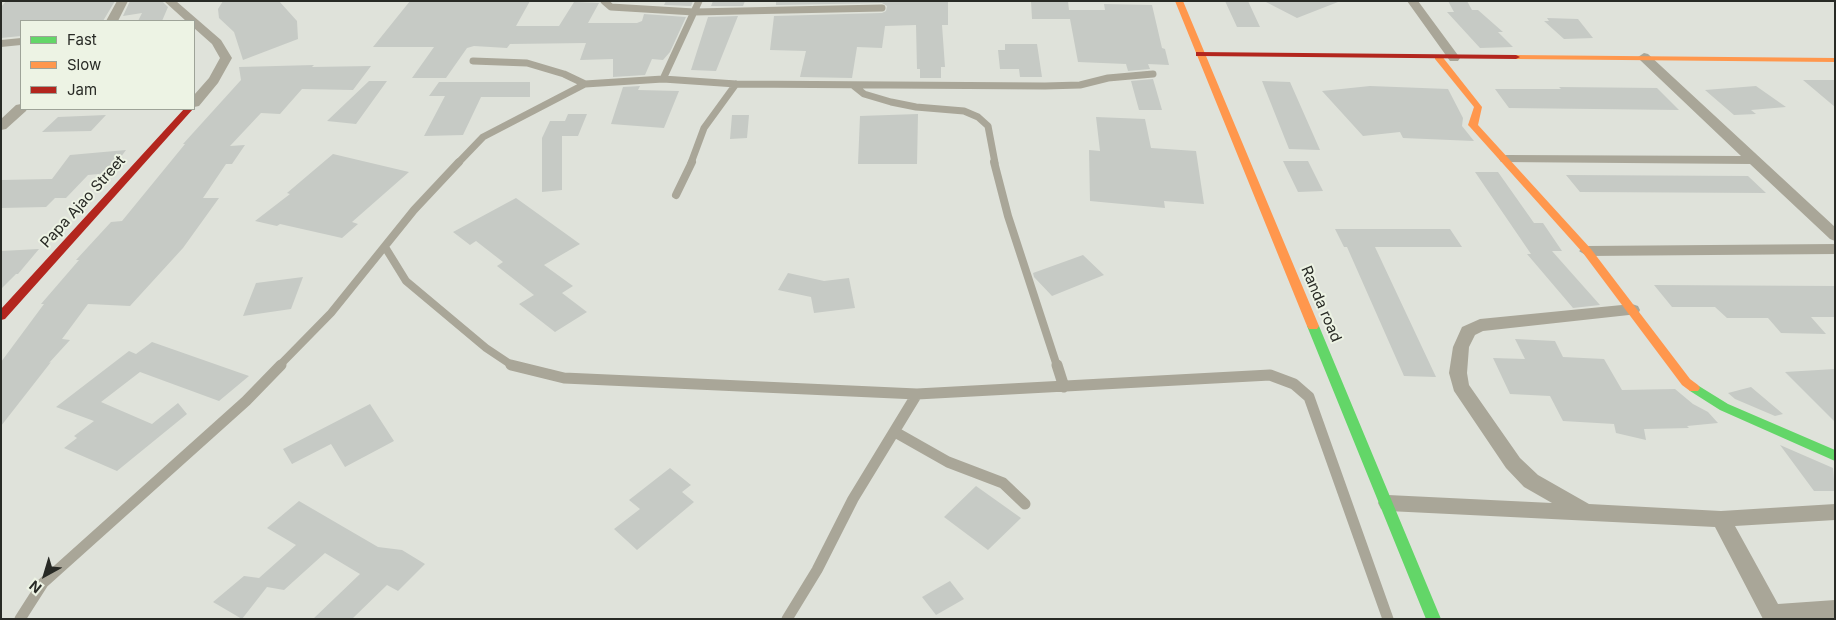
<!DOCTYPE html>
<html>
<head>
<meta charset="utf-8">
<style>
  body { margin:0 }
  #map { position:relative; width:1836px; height:620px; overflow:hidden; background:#dfe2da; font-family:Inter,sans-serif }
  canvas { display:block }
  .frame { position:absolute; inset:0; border:2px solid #282a25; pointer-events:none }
  .legend { position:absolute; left:20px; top:20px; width:175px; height:90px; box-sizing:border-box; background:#edf3e4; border:1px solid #9ea398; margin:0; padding:6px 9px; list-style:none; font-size:15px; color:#282a25 }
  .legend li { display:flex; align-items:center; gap:10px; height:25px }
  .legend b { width:25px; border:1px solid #9ea398 }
  .north { position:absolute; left:20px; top:550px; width:50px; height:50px; -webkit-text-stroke:4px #edf3e4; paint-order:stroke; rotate:219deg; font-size:14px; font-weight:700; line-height:20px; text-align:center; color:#282a25 }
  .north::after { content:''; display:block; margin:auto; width:18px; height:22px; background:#282a25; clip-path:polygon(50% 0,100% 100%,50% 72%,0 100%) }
</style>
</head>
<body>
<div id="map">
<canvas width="1836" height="620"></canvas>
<div class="frame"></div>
<ul class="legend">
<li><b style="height:6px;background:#63d668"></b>Fast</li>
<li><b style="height:6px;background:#ff974d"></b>Slow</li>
<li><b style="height:6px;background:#b3261e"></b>Jam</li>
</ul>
<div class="north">N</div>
</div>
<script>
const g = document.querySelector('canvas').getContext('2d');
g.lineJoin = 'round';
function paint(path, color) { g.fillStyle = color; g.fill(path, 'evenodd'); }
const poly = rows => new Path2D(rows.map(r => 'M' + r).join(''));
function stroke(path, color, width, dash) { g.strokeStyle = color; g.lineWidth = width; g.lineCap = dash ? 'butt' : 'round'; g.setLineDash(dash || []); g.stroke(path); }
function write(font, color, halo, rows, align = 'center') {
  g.font = font + ' Inter,sans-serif'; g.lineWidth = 4; g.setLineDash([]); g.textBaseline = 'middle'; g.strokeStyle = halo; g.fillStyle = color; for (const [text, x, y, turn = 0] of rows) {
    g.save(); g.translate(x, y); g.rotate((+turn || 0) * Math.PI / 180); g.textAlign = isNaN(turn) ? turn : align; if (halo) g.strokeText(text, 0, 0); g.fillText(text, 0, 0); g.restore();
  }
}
const building = poly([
  [6,1,115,1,103,21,21,21,21,36,1,38,1,7],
  [130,1,162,1,168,7,162,21,138,21,142,13,123,16],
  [223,1,279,1,297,21,298,39,243,60,234,32,219,18,218,9],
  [410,1,530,1,516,26,559,26,574,2,599,3,588,23,637,23,642,21,644,14,686,17,670,52,663,60,652,59,645,75,613,77,613,59,580,60,586,43,510,44,507,48,474,46,467,48,446,78,412,78,434,47,373,47],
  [666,1,693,1,691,6,664,5],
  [713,1,745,1,743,6,711,6],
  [776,1,948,1,948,25,942,25,945,67,941,67,941,78,920,78,920,69,917,69,916,25,885,26,882,48,857,47,852,78,800,77,806,51,770,50,774,16,882,13,886,11,887,6,882,3,776,5],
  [1031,1,1068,1,1069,10,1105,10,1104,4,1152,5,1162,48,1165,49,1169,65,1148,64,1150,69,1128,71,1126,64,1078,62,1070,19,1032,19],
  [1225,1,1248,1,1260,27,1237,27],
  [1264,1,1338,1,1338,2,1297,18],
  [1448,1,1467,1,1472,10,1478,10,1503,32,1498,32,1513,47,1480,48,1447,12,1454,12],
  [738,16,716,71,691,70,708,17],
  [1547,18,1578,19,1593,38,1564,39,1544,21,1549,21],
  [1005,44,1037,44,1042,77,1020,77,1019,69,1000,69,998,50,1005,50],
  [314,65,312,67,371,66,353,90,302,89,280,114,261,113,230,146,245,145,232,164,226,164,203,198,219,198,183,248,130,306,88,304,62,339,70,340,49,363,51,362,1,426,1,362,44,304,41,304,79,260,76,260,111,222,122,221,185,144,183,144,241,80,239,67],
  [1153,79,1162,110,1139,110,1131,81],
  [1803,80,1835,80,1835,107],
  [369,81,387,81,356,124,327,121],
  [1262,81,1290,82,1320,150,1289,149],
  [439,82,530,82,530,97,481,97,463,135,424,136,445,96,429,96],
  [640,86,638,90,679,91,664,128,611,124,623,87],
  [1370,86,1448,89,1463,118,1462,126,1474,141,1403,138,1400,132,1363,136,1322,91],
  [1756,86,1786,107,1751,110,1756,114,1734,115,1705,90],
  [1559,87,1657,88,1679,110,1509,108,1495,89,1561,89],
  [568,114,587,114,578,136,562,136,562,190,542,192,542,138,550,121,565,121],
  [918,114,917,164,858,164,860,116],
  [106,115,91,131,42,132,58,117],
  [732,115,749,115,747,138,730,139],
  [1096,117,1145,119,1151,148,1196,151,1204,204,1164,201,1165,208,1090,201,1089,150,1100,151],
  [126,150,109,173,88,175,66,198,55,198,46,207,1,208,1,180,52,179,70,155],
  [333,154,409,172,352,222,358,224,342,238,280,224,277,226,255,221,290,194,287,193],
  [1283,161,1308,161,1323,191,1298,192],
  [1475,172,1498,172,1534,223,1543,223,1562,251,1552,251,1600,305,1573,308,1527,254,1531,254],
  [1566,175,1748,176,1766,193,1580,192],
  [516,198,580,244,544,265,573,286,562,293,587,312,555,332,519,304,534,295,497,266,503,262,476,241,470,245,453,232],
  [1335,229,1450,229,1462,247,1375,247,1436,377,1404,376,1347,247,1344,247],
  [39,249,18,274,16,274,1,289,1,251],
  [1083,255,1104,275,1052,296,1034,277,1033,273],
  [788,273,824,281,849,278,855,308,814,313,811,297,778,290],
  [303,277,291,309,243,316,256,283],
  [1654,285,1835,286,1835,317,1811,317,1826,334,1781,333,1768,318,1727,318,1715,307,1672,307],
  [1515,339,1555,341,1563,357,1604,359,1622,390,1675,389,1693,404,1708,412,1718,423,1687,426,1689,428,1644,429,1646,440,1616,433,1614,424,1563,421,1550,396,1510,394,1493,358,1525,359],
  [152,342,249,376,219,401,140,372,101,402,152,424,178,403,187,414,117,471,64,448,77,438,74,436,94,421,56,407,129,351,136,354],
  [1835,369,1835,422,1785,372],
  [1751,387,1783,414,1775,416,1735,399,1728,393],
  [370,404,394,441,345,467,331,444,292,464,283,449],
  [1780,445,1833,468,1835,491,1814,491],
  [670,468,691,485,682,492,694,502,637,550,614,529,640,509,629,500],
  [976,486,1021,518,988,550,944,517],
  [299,501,378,547,402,550,425,564,398,591,387,585,352,619,313,619,360,574,325,553,284,590,267,587,242,619,213,602,244,576,259,578,296,545,267,528],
  [950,581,964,599,936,615,922,597]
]);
const laneFar2 = poly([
  [604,1,611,7,694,12,882,8],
  [473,61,527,63,564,74,585,84,663,79,736,84,1045,86,1080,85,1108,78,1153,74],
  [663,79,699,1],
  [854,86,864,94,891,102,916,107,964,111,978,117,988,126,995,163],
  [458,163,483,137,585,84],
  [691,163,704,128,736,84]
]);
const laneFar1 = poly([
  [994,162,1008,216,1057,366],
  [676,195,692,162],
  [385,247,406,281,486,348,513,366],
  [279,366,331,313,414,210,459,162]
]);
const lane = poly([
  [511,365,564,378,917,394,1270,375,1294,384,1309,397,1388,619],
  [1057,365,1064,387],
  [895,432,948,462,1003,483,1025,504],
  [20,619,43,583,246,401,281,365],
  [787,619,817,570,853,499,917,394]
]);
const street = poly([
  [117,1,128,1,118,21,106,21,117,1],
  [164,1,176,1,221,40,232,58,218,83,199,106,194,107,194,95,209,78,220,58,212,44,194,28,194,21,186,21,164,1],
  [1407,1,1418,1,1460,58,1458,61,1450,61,1407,1],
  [21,38,21,45,1,47,1,40,21,38],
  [1644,53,1648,54,1835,227,1835,241,1830,239,1750,164,1501,162,1499,159,1501,156,1506,155,1741,156,1640,60,1638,57,1644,53],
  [21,104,21,109,27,109,26,111,6,129,1,130,1,119,16,105,21,104],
  [1835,244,1835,254,1587,256,1579,251,1587,246,1835,244],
  [1632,304,1638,306,1640,310,1638,314,1483,331,1475,335,1469,347,1467,373,1469,385,1520,458,1538,475,1589,504,1721,511,1835,504,1835,520,1735,526,1778,604,1835,600,1835,619,1763,619,1715,527,1388,511,1381,509,1378,503,1381,497,1388,495,1552,503,1524,487,1506,468,1454,391,1449,373,1453,347,1462,327,1480,319,1632,304]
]);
const fast = poly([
  [1313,322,1319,326,1441,619,1426,619,1307,326,1313,322],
  [1694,383,1728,404,1835,450,1835,461,1720,410,1690,391,1688,388,1690,385,1694,383]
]);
const slow = poly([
  [1175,1,1183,1,1319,326,1317,329,1309,329,1307,326,1175,1],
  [1435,55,1441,55,1482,107,1478,125,1591,249,1690,379,1698,385,1700,388,1698,391,1690,391,1682,385,1583,253,1470,127,1468,125,1474,107,1435,59,1435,55],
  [1513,55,1835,58,1835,62,1516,59,1513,59,1513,55]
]);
const jam = poly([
  [1196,52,1516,55,1520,57,1516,59,1199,56,1196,56,1196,52],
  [184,109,193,109,5,319,1,320,1,309,184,109]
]);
const streetNames = [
  ["Papa Ajao Street",83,202,-48],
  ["Randa road",1321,304,67]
];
paint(building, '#c6cac5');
stroke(laneFar2, '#a9a698', 7);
stroke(laneFar1, '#a9a698', 8);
stroke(lane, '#a9a698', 11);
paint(street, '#a9a698');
paint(fast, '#63d668');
paint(slow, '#ff974d');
paint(jam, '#b3261e');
write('15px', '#282a25', '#edf3e4', streetNames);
</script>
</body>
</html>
